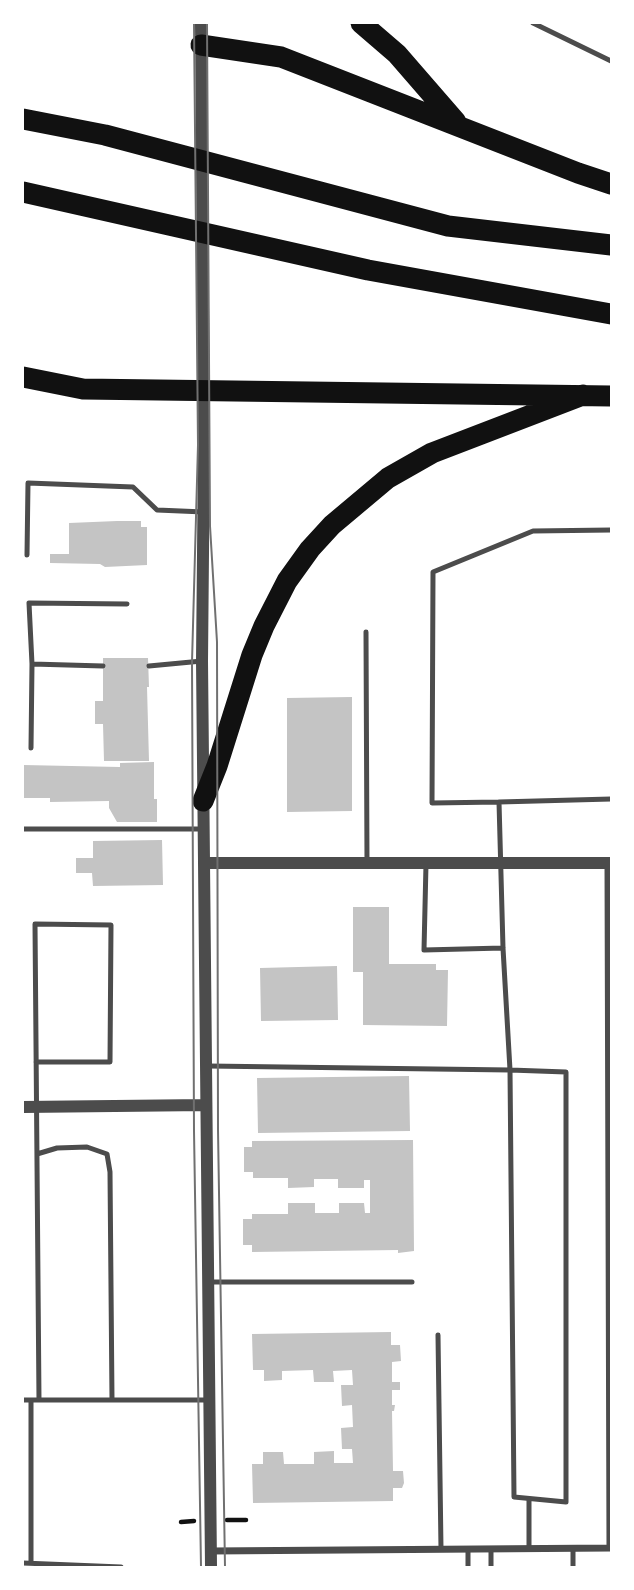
<!DOCTYPE html>
<html>
<head>
<meta charset="utf-8">
<style>
  body { margin:0 }
  #map { position:relative; width:634px; height:1590px; overflow:hidden; background:#fff; font-family:"Noto Serif",serif }
  canvas { display:block }
  .frame { position:absolute; inset:0; border:24px solid #fff; pointer-events:none }
</style>
</head>
<body>
<div id="map">
<canvas width="634" height="1590"></canvas>
<div class="frame"></div>
</div>
<script>
const g = document.querySelector('canvas').getContext('2d');
g.lineJoin = 'round';
function paint(path, color) { g.fillStyle = color; g.fill(path, 'evenodd'); }
const poly = rows => new Path2D(rows.map(r => 'M' + r).join(''));
function stroke(path, color, width, dash) { g.strokeStyle = color; g.lineWidth = width; g.lineCap = dash ? 'butt' : 'round'; g.setLineDash(dash || []); g.stroke(path); }
const building = poly([
  [117,521,141,521,141,527,147,527,147,565,105,567,100,564,50,563,50,554,69,554,69,523],
  [103,658,148,658,149,687,147,687,149,761,104,761,103,724,95,724,95,701,103,701],
  [352,697,352,811,287,812,287,698],
  [154,762,154,799,157,799,157,822,117,822,109,808,109,801,50,802,50,798,23,798,23,765,120,767,120,763],
  [162,840,163,885,93,886,92,873,76,873,76,858,93,858,93,841],
  [353,907,389,907,389,964,436,964,436,970,448,970,447,1026,363,1025,363,972,353,972],
  [337,966,338,1020,261,1021,260,968],
  [409,1076,410,1131,258,1133,257,1078],
  [413,1140,414,1251,398,1253,398,1250,252,1252,252,1245,243,1245,243,1219,252,1219,252,1214,288,1214,288,1203,315,1203,315,1213,339,1213,339,1203,364,1203,365,1213,370,1213,370,1180,364,1180,364,1188,338,1188,338,1179,314,1179,314,1187,288,1188,288,1178,253,1178,253,1172,244,1172,244,1147,252,1147,252,1141],
  [391,1332,391,1345,400,1345,401,1361,392,1362,392,1382,400,1382,400,1390,392,1390,392,1405,395,1405,394,1411,392,1411,393,1471,403,1471,404,1483,402,1488,393,1488,393,1501,253,1503,252,1464,263,1464,263,1452,283,1452,284,1464,314,1464,314,1452,334,1451,334,1463,353,1463,352,1449,342,1449,341,1428,353,1427,352,1405,342,1406,341,1385,353,1385,352,1370,333,1371,334,1382,314,1382,313,1370,282,1371,282,1380,264,1381,264,1370,253,1370,252,1334]
]);
const path = poly([
  [227,1520,246,1520],
  [181,1522,194,1521]
]);
const service = poly([
  [533,23,611,61],
  [27,555,28,483,133,487,157,510,204,512],
  [366,632,367,863],
  [103,666,32,664,29,603,127,604],
  [149,666,202,661],
  [31,748,32,664],
  [499,802,611,799],
  [23,829,204,829],
  [426,864,424,950,503,948],
  [36,1062,110,1062,111,925,35,924,39,1400],
  [208,1066,510,1070,503,948,499,802,432,803,433,572,533,531,611,530],
  [510,1070,566,1072,566,1502,514,1497,510,1070],
  [37,1154,57,1148,87,1147,107,1154,110,1172,112,1400],
  [207,1282,412,1282],
  [438,1335,441,1549],
  [23,1400,209,1400],
  [529,1499,529,1549],
  [468,1549,468,1567],
  [491,1549,491,1567],
  [573,1549,573,1567],
  [23,1563,121,1567],
  [31,1563,31,1400]
]);
const minor = poly([
  [608,863,610,1548],
  [211,1551,611,1548]
]);
const tertiary = poly([
  [201,23,204,445,202,661,211,1567],
  [204,863,611,863],
  [23,1107,206,1105]
]);
const motorway = poly([
  [361,23,397,54,456,122],
  [201,45,281,57,578,173,611,184],
  [23,119,105,135,448,226,611,245],
  [23,192,368,270,611,314],
  [23,377,83,389,611,396],
  [203,801,217,766,252,655,264,626,287,581,310,549,332,525,388,478,432,453,583,395]
]);
const tram = poly([
  [194,23,198,445,192,662,194,1131,201,1567],
  [207,23,210,526,217,642,218,1130,225,1567]
]);
paint(building, '#c4c4c4');
stroke(path, '#111', 4.5);
stroke(service, '#4c4c4c', 5);
stroke(minor, '#4c4c4c', 7);
stroke(tertiary, '#4c4c4c', 12);
stroke(motorway, '#111', 21);
stroke(tram, '#707070', 2);
</script>
</body>
</html>
